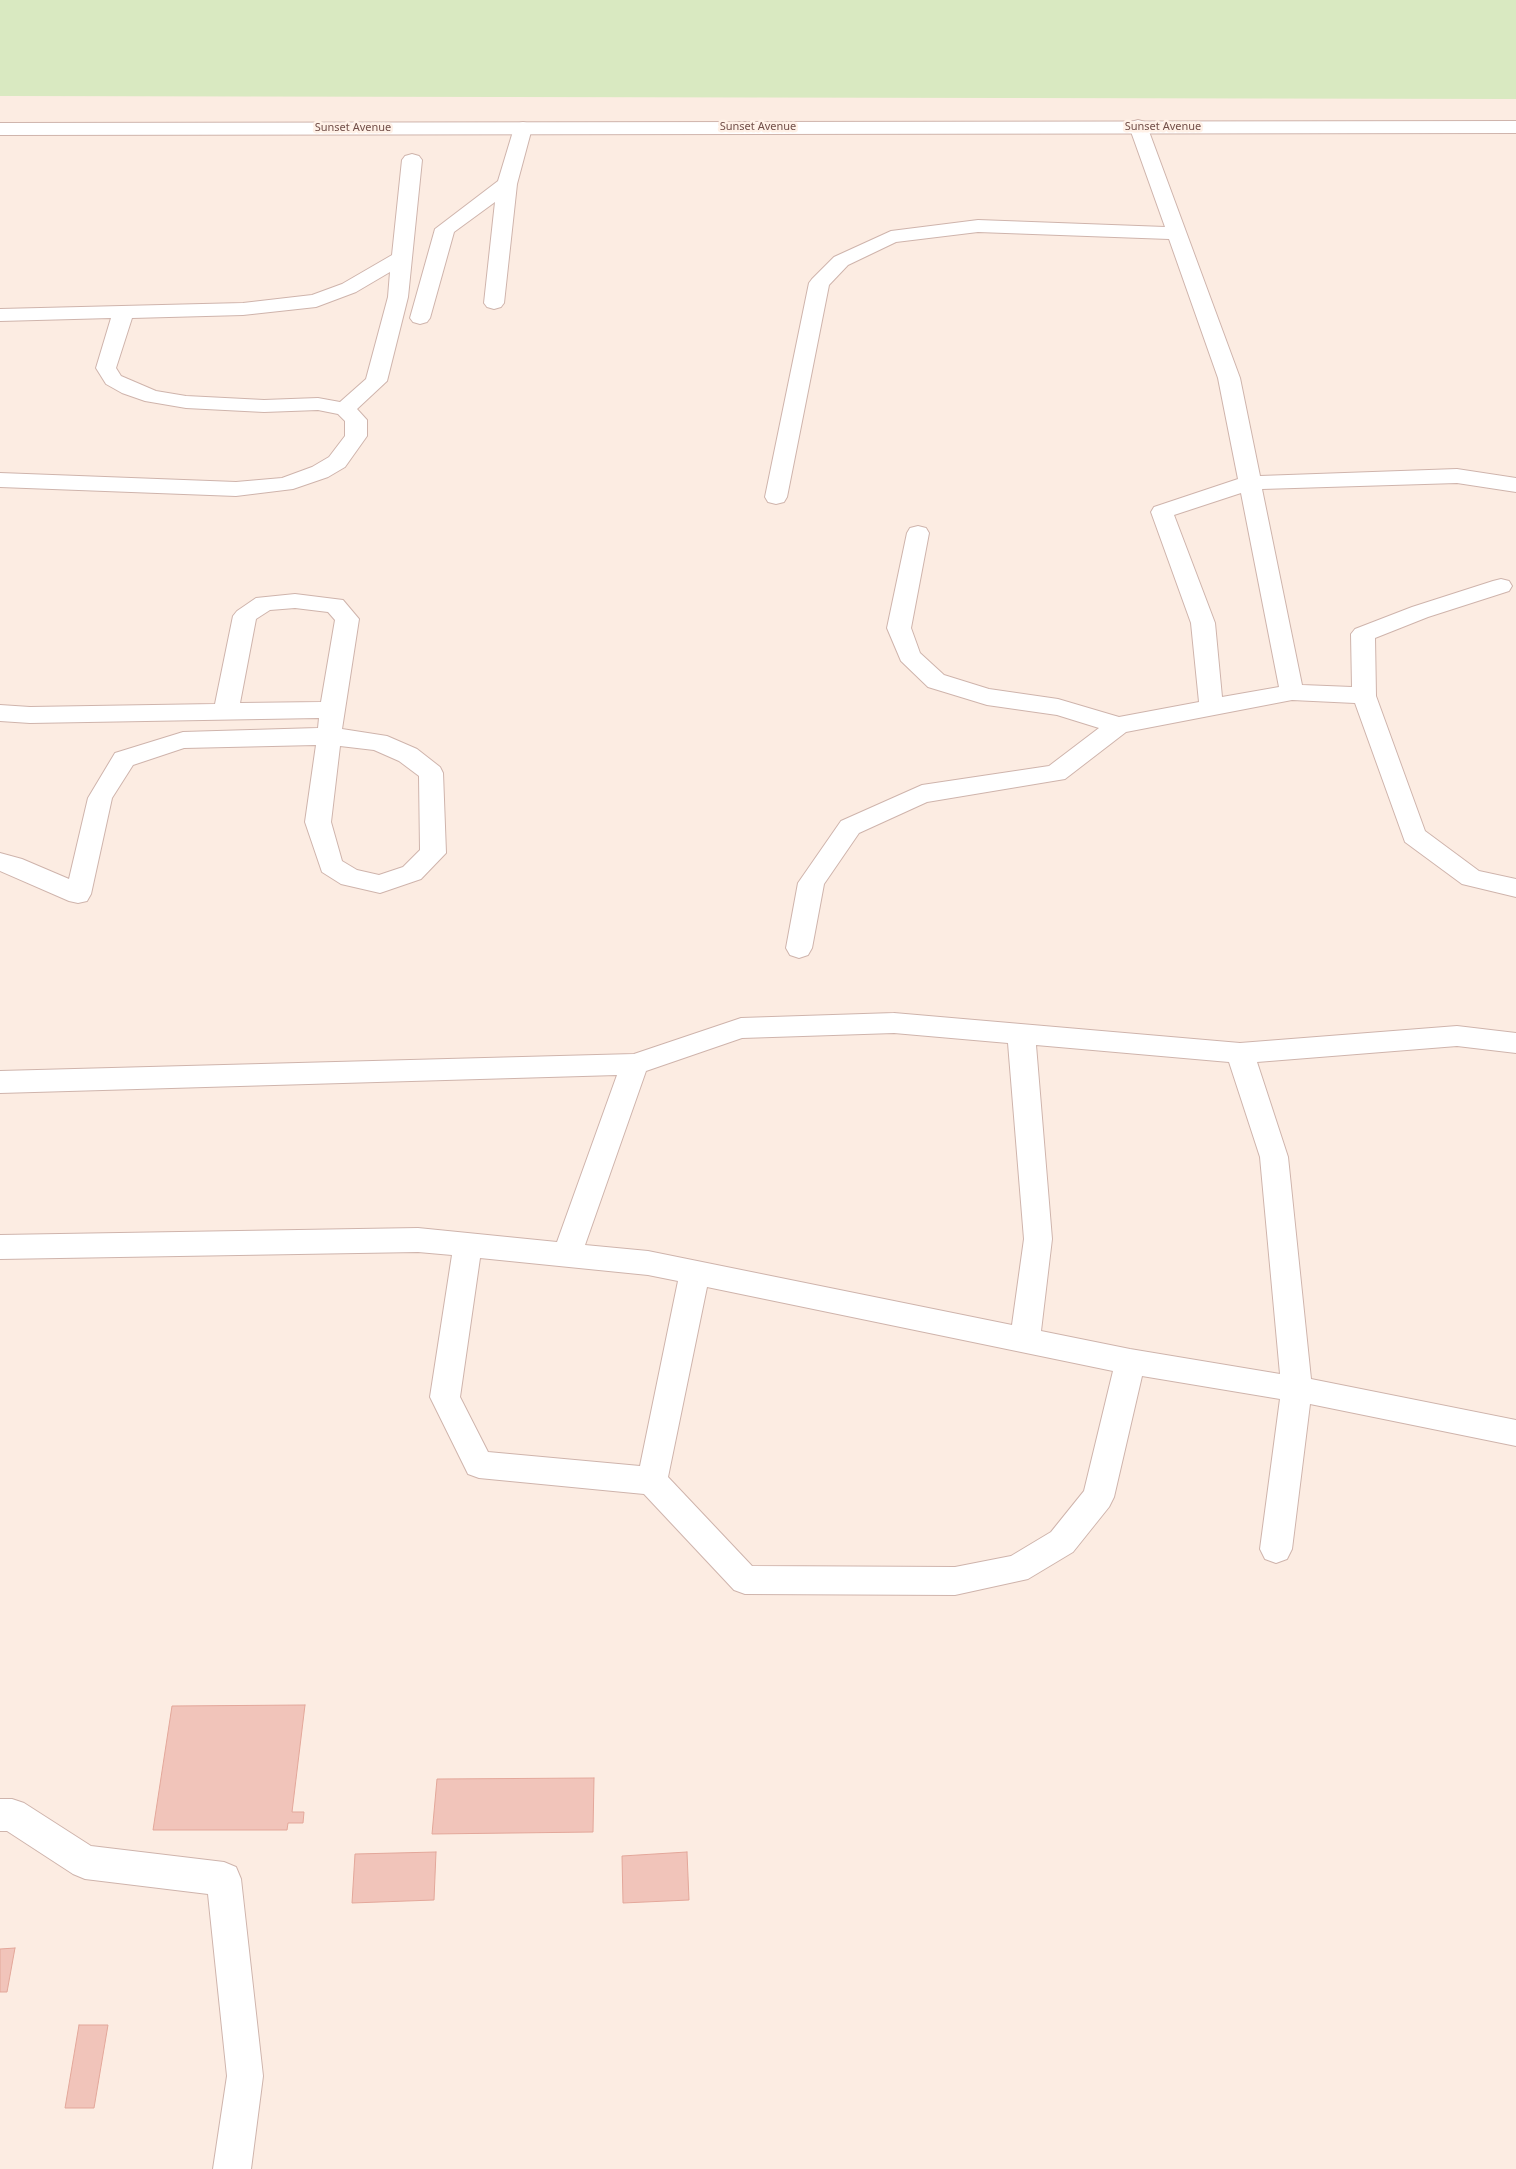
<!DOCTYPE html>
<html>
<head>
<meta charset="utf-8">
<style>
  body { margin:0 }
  canvas { display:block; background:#fcece2 }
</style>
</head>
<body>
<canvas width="1516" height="2169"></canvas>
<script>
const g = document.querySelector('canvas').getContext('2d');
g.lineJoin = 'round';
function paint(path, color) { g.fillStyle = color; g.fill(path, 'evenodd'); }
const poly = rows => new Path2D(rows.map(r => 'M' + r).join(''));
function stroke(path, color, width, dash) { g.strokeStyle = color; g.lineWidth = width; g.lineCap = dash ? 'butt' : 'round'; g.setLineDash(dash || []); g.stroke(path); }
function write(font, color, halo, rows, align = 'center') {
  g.font = font + ' "Noto Sans",sans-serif'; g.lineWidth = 5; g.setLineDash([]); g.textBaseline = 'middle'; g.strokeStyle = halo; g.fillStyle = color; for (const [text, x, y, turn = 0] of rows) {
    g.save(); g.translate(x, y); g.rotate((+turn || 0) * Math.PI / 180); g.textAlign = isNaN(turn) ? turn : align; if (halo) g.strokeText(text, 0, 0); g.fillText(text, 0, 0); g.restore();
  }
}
const green = poly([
  [0,0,1516,0,1516,99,0,96]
]);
const building = poly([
  [305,1705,292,1812,304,1812,303,1823,288,1823,287,1830,153,1830,172,1706,305,1705],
  [594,1778,593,1832,432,1834,437,1779,594,1778],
  [436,1852,434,1900,352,1903,355,1854,436,1852],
  [687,1852,689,1900,623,1903,622,1856,687,1852],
  [15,1948,7,1992,0,1992,0,1949,15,1948],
  [79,2025,108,2025,94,2108,65,2108,79,2025]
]);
const service = poly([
  [1138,120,1145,122,1147,126,1240,378,1260,476,1457,469,1516,478,1516,492,1457,483,1262,489,1302,685,1352,687,1351,634,1355,629,1412,607,1493,581,1501,579,1509,581,1512,586,1509,591,1428,617,1375,638,1376,696,1425,831,1479,871,1516,879,1516,897,1462,884,1405,842,1355,703,1292,700,1126,732,1065,779,927,802,859,833,824,884,812,948,808,955,799,958,790,955,786,948,798,883,841,821,922,785,1049,766,1099,728,1057,715,987,705,928,687,901,661,887,628,907,533,910,528,918,526,926,528,929,533,911,628,920,653,944,675,989,689,1058,699,1119,717,1199,702,1191,623,1151,512,1154,507,1238,479,1218,378,1169,239,978,232,896,242,848,265,829,285,787,497,784,502,776,504,768,502,765,497,809,283,812,279,834,257,891,231,978,220,1165,227,1129,126,1131,122,1138,120],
  [1241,493,1279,687,1222,697,1215,623,1174,515,1241,493],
  [523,122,530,124,532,128,517,184,504,303,501,307,494,309,487,307,484,303,495,202,454,232,430,318,427,322,420,324,413,322,410,318,435,229,498,181,514,128,516,124,523,122],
  [412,154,419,156,422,160,408,297,387,381,357,409,367,420,367,436,345,467,328,477,293,489,236,496,0,487,0,473,236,482,282,478,312,467,329,457,345,436,345,421,338,414,318,410,264,412,186,408,145,401,122,393,106,384,96,368,111,318,0,321,0,309,243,303,312,295,342,284,392,255,402,160,405,156,412,154],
  [390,272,388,297,366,379,340,402,318,398,264,400,186,396,156,391,121,376,116,368,132,318,243,315,316,307,356,292,390,272],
  [295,594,343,600,359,619,342,729,387,736,417,749,440,767,443,773,446,853,421,879,380,893,341,884,322,872,305,822,316,745,184,748,133,765,112,798,91,894,87,901,78,903,69,901,0,871,0,853,22,859,69,879,88,798,115,753,183,732,318,728,319,718,30,723,0,721,0,705,30,707,215,704,233,616,237,611,256,598,295,594],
  [295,608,328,612,335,620,321,702,240,703,256,619,270,610,295,608],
  [340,746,374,750,399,761,419,776,420,850,403,867,379,875,357,870,342,861,331,822,340,746],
  [894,1013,1240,1043,1457,1026,1516,1033,1516,1053,1457,1046,1257,1062,1288,1157,1311,1379,1516,1420,1516,1446,1310,1404,1292,1549,1287,1559,1276,1563,1265,1559,1260,1549,1280,1399,1142,1376,1114,1497,1109,1507,1073,1552,1028,1579,955,1595,745,1594,734,1590,644,1494,479,1478,468,1474,430,1397,452,1255,418,1252,0,1259,0,1235,418,1228,557,1242,617,1075,0,1093,0,1071,634,1054,741,1018,894,1013],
  [894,1033,1008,1043,1024,1239,1012,1325,648,1251,585,1245,646,1071,742,1038,894,1033],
  [1036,1045,1229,1062,1260,1157,1280,1374,1130,1349,1041,1331,1052,1239,1036,1045],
  [480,1258,648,1275,678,1281,640,1466,488,1452,460,1397,480,1258],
  [707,1287,1113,1371,1084,1491,1051,1532,1011,1556,955,1567,752,1566,668,1477,707,1287],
  [0,1799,12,1799,24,1803,91,1846,224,1862,236,1867,241,1879,263,2076,251,2169,213,2169,227,2076,208,1894,85,1879,73,1874,7,1831,0,1831,0,1799]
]);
const minor = poly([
  [1516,121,1516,133,0,135,0,123,1516,121]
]);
const farStreetnames = [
  ["Sunset Avenue",758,127],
  ["Sunset Avenue",1163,127],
  ["Sunset Avenue",353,128]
];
paint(green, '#d9e9c1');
paint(building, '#f1c4ba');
stroke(building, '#e3a79a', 1);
stroke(service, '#cfb4ac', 2);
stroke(minor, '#cfb4ac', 2);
paint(service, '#fff');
paint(minor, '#fff');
write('11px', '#724f49', '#fff1e7', farStreetnames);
</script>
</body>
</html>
